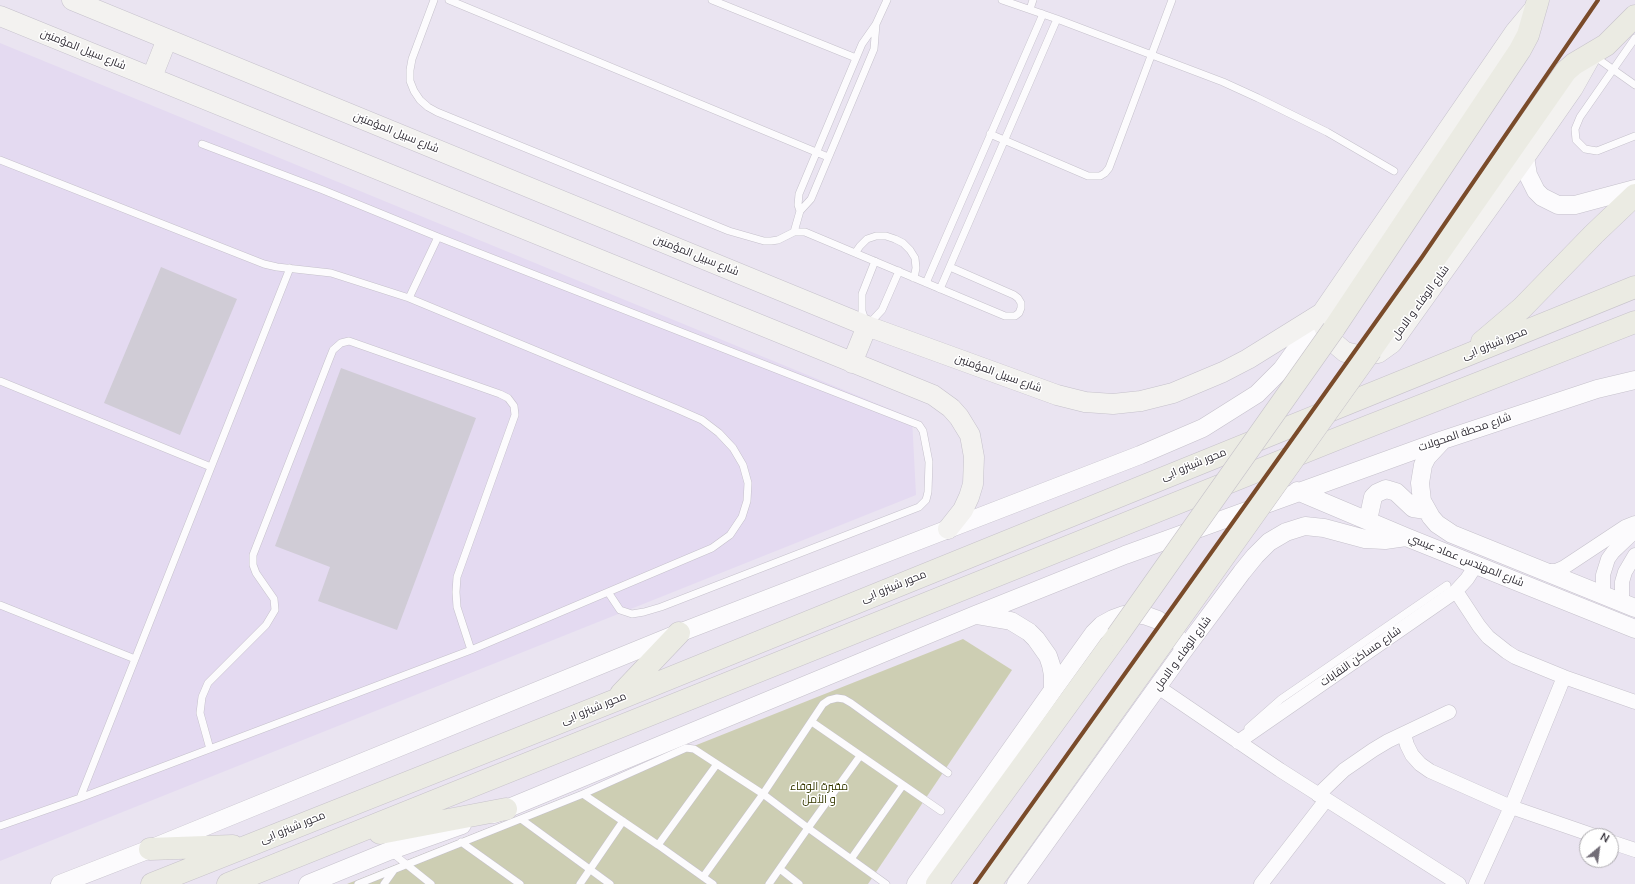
<!DOCTYPE html>
<html>
<head>
<meta charset="utf-8">
<style>
  body { margin:0 }
  #map { position:relative; width:1635px; height:884px; overflow:hidden; background:#eae4f1; font-family:"Nunito Sans",sans-serif }
  canvas { display:block }
  .north { position:absolute; left:1579px; top:828px; width:40px; height:40px; box-sizing:border-box; background:#fff; border:1px solid #adabaf; border-radius:50%; rotate:29deg; font-size:11px; font-weight:700; line-height:16px; text-align:center; color:#312d36 }
  .north::after { content:''; display:block; margin:auto; width:14px; height:18px; background:#726d77; clip-path:polygon(50% 0,100% 100%,50% 72%,0 100%) }
</style>
</head>
<body>
<div id="map">
<canvas width="1635" height="884"></canvas>
<div class="north">N</div>
</div>
<script>
const g = document.querySelector('canvas').getContext('2d');
g.lineJoin = 'round';
function paint(path, color) { g.fillStyle = color; g.fill(path, 'evenodd'); }
const poly = rows => new Path2D(rows.map(r => 'M' + r).join(''));
function stroke(path, color, width, dash) { g.strokeStyle = color; g.lineWidth = width; g.lineCap = dash ? 'butt' : 'round'; g.setLineDash(dash || []); g.stroke(path); }
function write(font, color, halo, rows, align = 'center') {
  g.font = font + ' "Nunito Sans",Cairo,sans-serif'; g.lineWidth = 3; g.setLineDash([]); g.textBaseline = 'middle'; g.strokeStyle = halo; g.fillStyle = color; for (const [text, x, y, turn = 0] of rows) {
    g.save(); g.translate(x, y); g.rotate((+turn || 0) * Math.PI / 180); g.textAlign = isNaN(turn) ? turn : align; if (halo) g.strokeText(text, 0, 0); g.fillText(text, 0, 0); g.restore();
  }
}
const built = poly([
  [0,43,912,418,916,495,0,861]
]);
const green = poly([
  [963,639,1012,670,868,884,347,884]
]);
const building = poly([
  [161,267,237,299,180,435,104,403],
  [341,368,476,418,397,630,318,601,330,567,275,546]
]);
const service = poly([
  [434,0,412,59,410,70,410,81,414,91,420,100,428,107,437,112,729,231,764,241,771,241,778,240,794,232,805,232,1005,316,1015,316,1019,313,1021,308,1021,303,1018,298,1014,295,950,267],
  [449,0,828,157],
  [712,0,856,58],
  [1002,0,1057,19,1223,82,1258,98,1327,132,1394,171],
  [1030,9,1033,0],
  [1635,38,1580,117,1575,129,1576,140,1585,149,1597,151,1635,136],
  [1594,56,1635,85],
  [990,134,1088,176,1100,176,1105,173,1109,168,1172,0],
  [202,144,323,190,438,237],
  [0,160,264,264,277,267,331,273,409,298,677,409,702,420,719,433,733,448,743,465,748,483,747,501,742,517,730,535,712,548,471,650,80,798,0,826],
  [800,211,811,199,874,49,876,24],
  [794,232,800,211,798,205,799,194,862,44,876,24,887,0],
  [855,253,860,246,867,239,876,236,886,236,895,239,903,243,910,250,915,258,916,268,914,278],
  [875,261,862,294,862,311,867,326,882,310,899,271],
  [926,283,1043,14],
  [940,289,1057,19],
  [409,298,438,237,919,425,923,431,929,462,928,492,926,500,919,507,661,607,644,612,632,614,620,610,608,592],
  [0,381,211,467],
  [0,605,135,659],
  [812,722,941,811],
  [1248,728,1281,699,1447,585],
  [210,749,200,713,202,697,208,683,266,625,275,610,274,599,256,573,253,565,253,555,329,360,333,350,341,343,349,341,500,394,508,398,514,406,515,415,457,577,456,592,457,607,471,650],
  [583,794,686,748,694,749,717,764],
  [80,798,290,268],
  [521,819,610,884],
  [461,842,520,884],
  [658,845,713,884],
  [391,852,431,884],
  [851,859,903,785],
  [780,869,799,884],
  [703,877,763,794,808,828,860,756],
  [358,884,583,794,658,845,717,764,763,794,823,704,829,700,837,698,844,699,851,703,948,773],
  [384,884,394,870],
  [580,884,623,821],
  [769,884,808,828,886,884]
]);
const minor = poly([
  [1543,571,1556,571,1563,568,1625,527,1635,523],
  [1456,591,1479,626,1488,637,1507,652,1515,657,1564,677,1635,702],
  [1603,596,1603,575,1608,559,1613,552,1635,531],
  [1622,602,1622,582,1625,572,1635,555],
  [1158,687,1280,770,1459,884],
  [1404,734,1407,745,1412,755,1420,764,1430,771,1511,807,1595,836],
  [1238,742,1456,591,1467,579,1476,565],
  [1318,795,1344,770,1373,750,1388,741,1449,712],
  [1611,842,1635,850],
  [1261,884,1326,800],
  [1476,884,1511,807,1564,677]
]);
const tertiary = poly([
  [1525,157,1528,175,1536,191,1542,197,1558,205,1575,205,1635,189],
  [1441,442,1427,457,1423,465,1420,483,1422,501,1431,517,1437,524,1452,534,1635,608],
  [1297,491,1406,537,1635,629],
  [1368,520,1373,497,1377,493,1386,489,1396,492,1413,508,1426,510],
  [1053,690,1094,633,1102,625,1113,619,1124,615,1136,614,1147,616,1158,620,1168,627,1176,635,1179,642],
  [494,814,975,615,1125,555,1443,440,1597,389,1635,380],
  [60,884,150,849,679,633,1140,455,1203,428,1257,394,1282,369,1321,315],
  [308,884,389,851,462,825],
  [916,884,1053,690,1053,675,1051,665,1048,656,1036,639,1029,632,1011,621,976,615],
  [1016,884,1181,654,1242,572,1255,556,1269,542,1286,532,1305,526,1324,528,1365,539,1385,540,1406,537]
]);
const secondary = poly([
  [72,0,867,326,1057,395,1085,402,1113,404,1141,401,1173,393,1223,372,1248,359,1322,313],
  [1535,8,1515,32,1322,313,1324,327,1332,341,1345,352,1362,356,1378,353,1392,343,1525,157,1573,88,1592,54],
  [0,16,933,395,951,408,959,417,970,435,974,457,973,484,969,497,963,510,948,529],
  [152,77,167,39],
  [852,363,867,326]
]);
const primary = poly([
  [1333,330,1520,50,1528,35,1538,0],
  [1482,342,1522,308,1594,234,1635,195],
  [1371,350,1566,71,1574,64,1606,45,1635,16],
  [621,694,679,633],
  [380,833,506,809],
  [150,849,233,846],
  [152,884,616,700,1635,287],
  [228,884,1349,434,1635,322],
  [937,884,1117,636],
  [990,884,1151,659]
]);
const primaryBridge = poly([
  [1117,636,1333,330],
  [1151,659,1371,350]
]);
const metro1 = poly([
  [975,884,1422,257,1598,0]
]);
const streetNames = [
  ["شارع سبيل المؤمنين",83,50,22],
  ["شارع سبيل المؤمنين",396,133,22],
  ["شارع سبيل المؤمنين",696,256,22],
  ["شارع الوفاء و الامل",1421,303,-54],
  ["محور شينزو ابى",1495,344,-22],
  ["شارع سبيل المؤمنين",998,374,20],
  ["شارع محطة المحولات",1465,433,-19],
  ["محور شينزو ابى",1194,465,-22],
  ["شارع المهندس عماد عيسي",1466,561,22],
  ["محور شينزو ابى",894,587,-22],
  ["شارع الوفاء و الامل",1183,654,-54],
  ["شارع مساكن النقابات",1361,657,-35],
  ["محور شينزو ابى",594,709,-22],
  ["محور شينزو ابى",293,828,-22]
];
const parkNames = [
  ["مقبرة الوفاء",819,787],
  ["و الأمل",819,800]
];
paint(built, '#e4daf1');
paint(green, '#cdceb3');
paint(building, '#d0ccd6');
stroke(service, '#c5c1cb', 8);
stroke(minor, '#c5c1cb', 15);
stroke(tertiary, '#c5c1cb', 19);
stroke(secondary, '#c5c1cb', 21);
stroke(primary, '#c7c3ca', 23);
stroke(service, '#fcfbfd', 7);
stroke(minor, '#fcfbfd', 14);
stroke(tertiary, '#fcfbfd', 18);
stroke(secondary, '#f3f2f0', 20);
stroke(primary, '#ebebe3', 22);
stroke(primaryBridge, '#c7c3ca', 23, []);
stroke(primaryBridge, '#ebebe3', 22);
stroke(metro1, '#7a4b2a', 4);
write('11px', '#312d36', '#fff', streetNames);
write('11px', '#363900', '#fff', parkNames);
</script>
</body>
</html>
